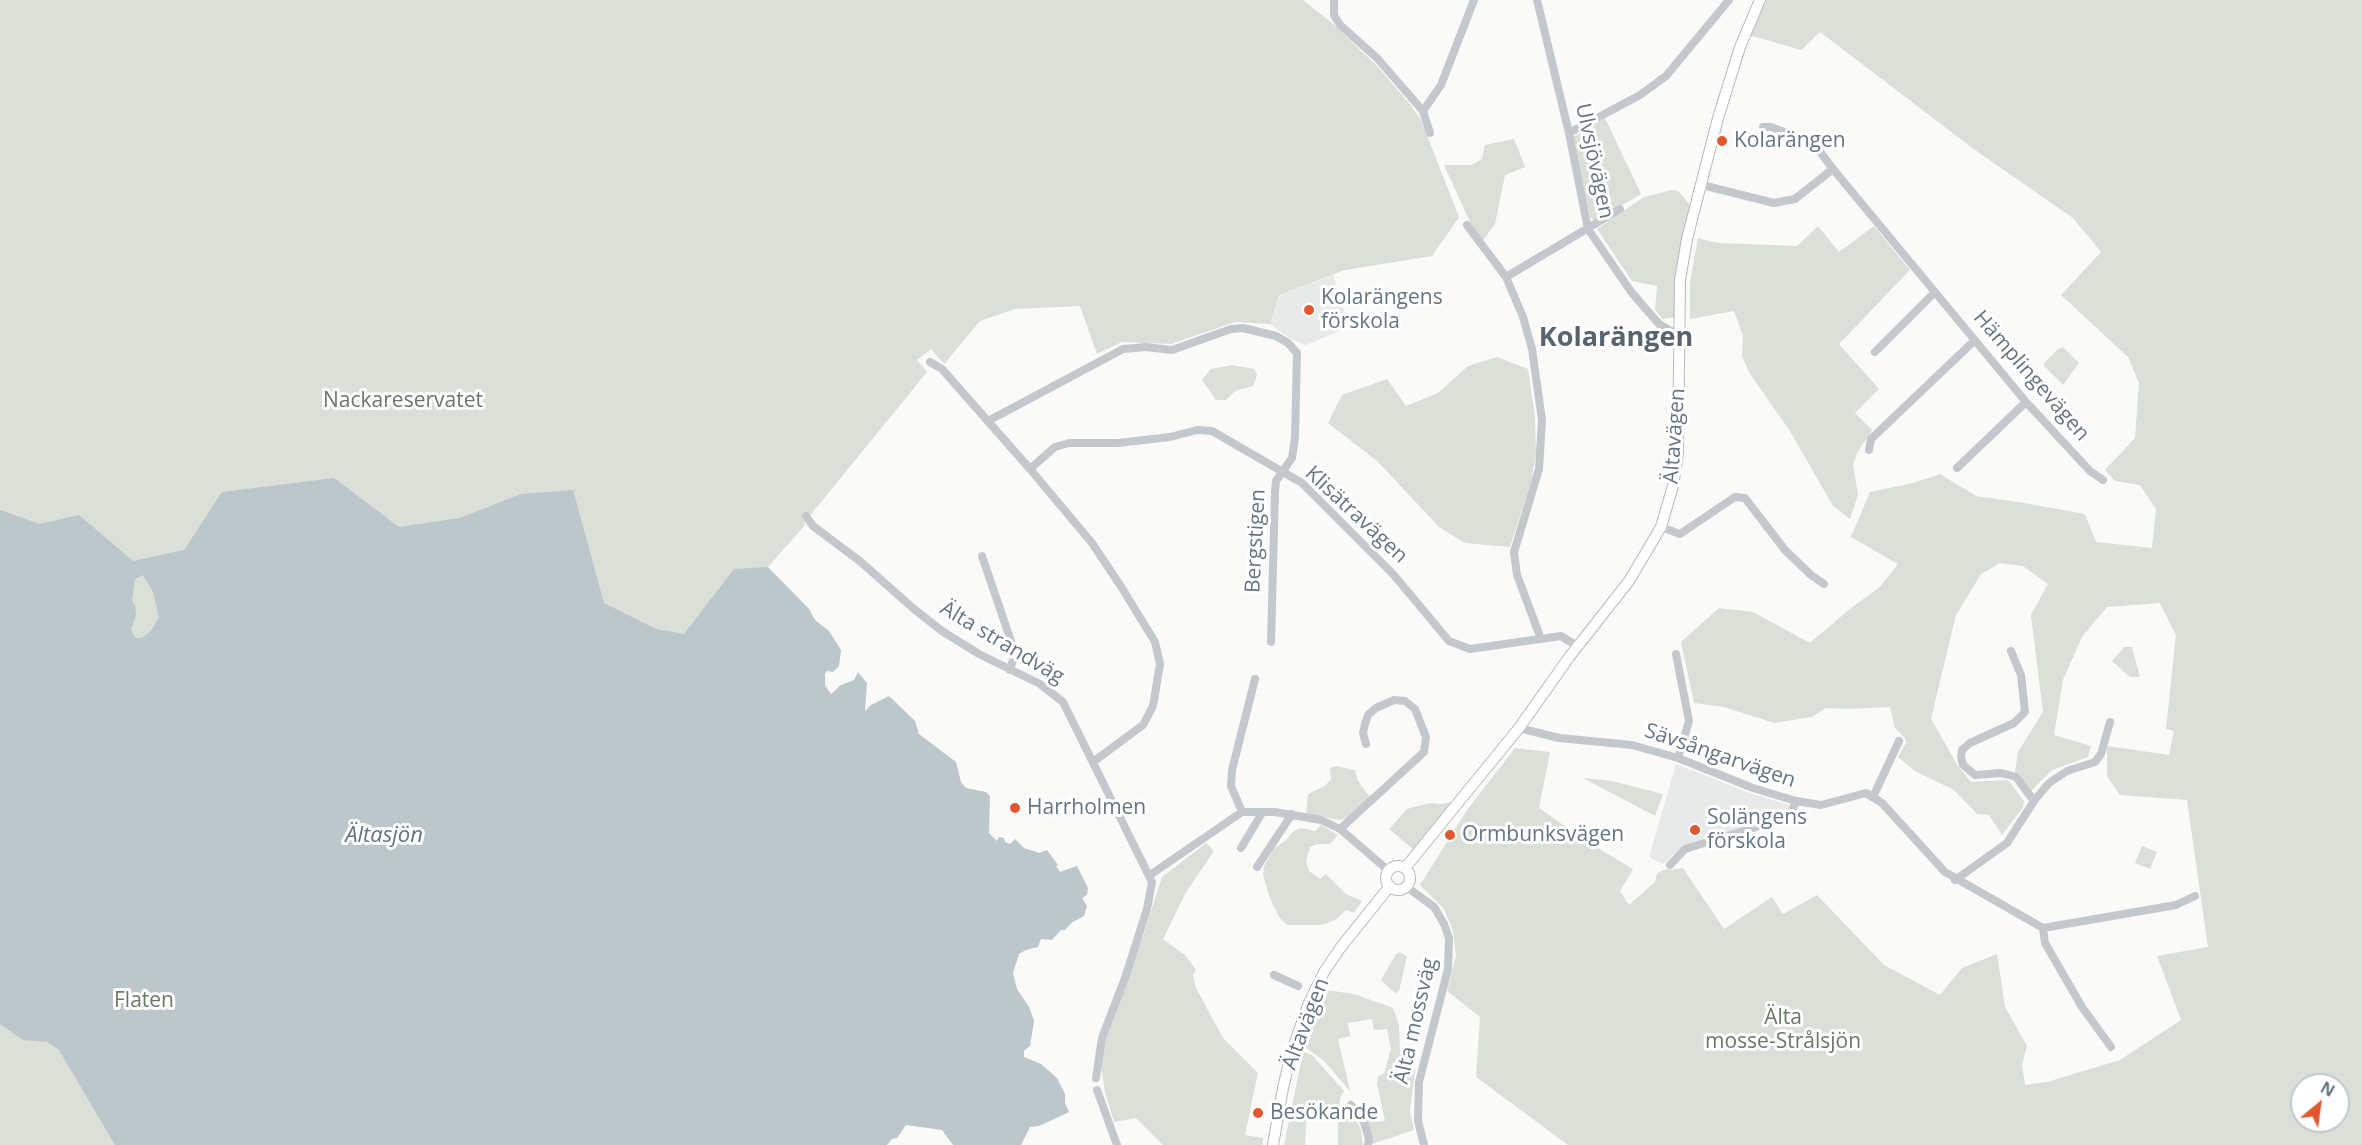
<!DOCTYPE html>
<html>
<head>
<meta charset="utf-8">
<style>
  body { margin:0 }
  #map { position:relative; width:2362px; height:1145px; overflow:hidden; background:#fafaf8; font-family:"Open Sans",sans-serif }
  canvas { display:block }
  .north { position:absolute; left:2290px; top:1073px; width:60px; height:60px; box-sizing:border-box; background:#fff; border:2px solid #c1c8cd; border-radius:50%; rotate:29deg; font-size:16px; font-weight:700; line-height:24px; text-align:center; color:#657683 }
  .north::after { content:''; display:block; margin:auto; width:21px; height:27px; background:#e4572e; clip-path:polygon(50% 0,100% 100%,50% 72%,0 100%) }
</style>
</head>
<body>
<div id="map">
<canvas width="2362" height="1145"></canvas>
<div class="north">N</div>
</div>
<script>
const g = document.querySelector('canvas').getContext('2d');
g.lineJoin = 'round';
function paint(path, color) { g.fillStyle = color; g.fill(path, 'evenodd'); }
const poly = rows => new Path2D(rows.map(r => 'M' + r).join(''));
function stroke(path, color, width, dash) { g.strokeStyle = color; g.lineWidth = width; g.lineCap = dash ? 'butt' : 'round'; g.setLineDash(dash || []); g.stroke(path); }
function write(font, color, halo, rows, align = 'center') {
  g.font = font + ' "Open Sans",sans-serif'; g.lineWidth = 6; g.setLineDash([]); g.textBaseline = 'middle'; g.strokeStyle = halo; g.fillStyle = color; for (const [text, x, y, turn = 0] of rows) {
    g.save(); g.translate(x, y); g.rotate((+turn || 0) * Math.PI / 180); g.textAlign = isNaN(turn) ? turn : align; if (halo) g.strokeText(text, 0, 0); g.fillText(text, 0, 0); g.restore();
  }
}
const built = poly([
  [1333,275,1349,327,1306,345,1290,339,1270,324,1279,295],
  [1676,764,1750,793,1789,805,1785,814,1683,846,1663,864,1649,857]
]);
const green = poly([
  [0,0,1303,0,1331,22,1376,65,1409,103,1421,120,1459,217,1432,256,1345,270,1279,295,1270,324,1235,322,1171,344,1122,342,1097,354,1080,306,1015,309,980,321,944,364,931,349,917,360,927,372,804,523,805,525,768,567,760,629,662,1145,0,1145],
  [1767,0,2362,0,2362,1145,1568,1145,1476,1077,1480,1017,1447,991,1456,956,1453,931,1444,909,1420,885,1467,810,1515,748,1550,752,1539,808,1586,841,1633,869,1620,891,1629,905,1655,882,1657,873,1667,869,1670,870,1683,868,1724,929,1772,897,1783,914,1817,895,1884,965,1940,995,1962,968,1997,954,2005,1007,2027,1046,2022,1065,2025,1085,2047,1082,2120,1060,2181,1020,2157,956,2208,947,2187,800,2120,795,2107,776,2107,746,2169,755,2174,731,2166,729,2176,635,2160,603,2107,607,2082,637,2063,680,2054,735,2091,746,2088,757,2052,770,2031,791,2015,772,2018,752,2043,712,2031,615,2048,584,2023,566,2000,563,1981,574,1956,615,1931,719,1958,766,1971,782,2008,780,2024,801,2023,807,2002,835,1989,815,1977,814,1954,790,1915,771,1898,757,1906,743,1905,738,1895,728,1890,707,1848,709,1825,708,1812,717,1774,723,1724,707,1694,703,1681,642,1719,608,1753,612,1810,643,1851,608,1880,587,1898,564,1851,537,1870,492,1913,483,1940,474,1976,496,2018,502,2085,514,2096,542,2152,548,2156,509,2140,485,2115,481,2105,470,2135,438,2139,383,2128,357,2061,295,2101,252,2073,218,1975,150,1820,32,1801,50,1749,35],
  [2302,1085,2338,1085,2338,1121,2302,1121],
  [1605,118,1641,194,1595,221,1590,217,1573,137],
  [1514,139,1525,167,1505,175,1495,224,1483,240,1470,222,1444,165,1471,165,1482,159,1485,145],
  [1672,190,1678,191,1690,205,1675,274,1675,317,1663,319,1655,310,1657,286,1632,281,1597,229,1644,197],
  [1818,226,1839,252,1874,226,1910,270,1839,344,1879,389,1855,413,1872,430,1857,453,1853,465,1858,495,1850,519,1833,506,1790,431,1750,374,1742,356,1743,336,1734,311,1690,319,1690,282,1698,238,1718,243,1797,246],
  [2063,347,2079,363,2063,385,2044,366,2045,362,2058,349],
  [1497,357,1528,369,1535,417,1536,454,1531,482,1510,547,1465,543,1439,527,1377,461,1328,423,1342,395,1387,379,1406,406,1438,393,1468,366],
  [1232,365,1254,369,1257,375,1253,386,1235,391,1226,400,1216,400,1202,380,1211,369],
  [2124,647,2132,647,2140,677,2130,677,2112,661],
  [1336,766,1355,770,1358,781,1370,797,1346,818,1340,820,1306,814,1308,794,1325,786,1331,779,1330,768],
  [1583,778,1612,781,1663,794,1655,816],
  [1454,802,1415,851,1389,829,1407,809,1430,803,1441,804],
  [1321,825,1338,835,1330,844,1317,844,1310,847,1306,861,1309,871,1320,879,1326,874,1346,894,1362,901,1354,913,1346,910,1335,920,1322,925,1287,925,1279,917,1269,896,1263,874,1264,866,1274,849,1286,840,1294,831,1301,828,1315,831],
  [1206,843,1214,851,1186,892,1163,939,1185,955,1196,970,1193,975,1196,988,1223,1038,1258,1073,1245,1135,1263,1138,1263,1145,1163,1145,1136,1118,1114,1122,1105,1092,1101,1066,1108,1024,1144,933,1162,877],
  [2142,846,2157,852,2150,869,2135,863],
  [1400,952,1407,957,1399,991,1395,993,1381,980,1396,954],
  [1326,990,1354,994,1393,1008,1399,1025,1400,1050,1415,1071,1410,1111,1414,1130,1372,1144,1368,1124,1360,1108,1363,1101,1367,1104,1371,1122,1385,1121,1377,1084,1378,1077,1384,1073,1391,1049,1387,1029,1374,1030,1372,1019,1348,1023,1350,1036,1338,1039,1350,1091,1324,1061,1304,1046],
  [1303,1052,1312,1055,1344,1091,1340,1098,1339,1111,1358,1123,1361,1130,1363,1145,1338,1145,1338,1122,1328,1108,1312,1101,1307,1103,1305,1145,1284,1145]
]);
const water = poly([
  [334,478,399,527,460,518,521,494,573,490,604,603,656,629,684,634,734,569,768,567,809,609,815,620,829,631,841,650,839,666,833,672,827,671,825,674,825,685,831,694,841,685,854,680,858,672,867,683,865,711,871,705,889,696,915,721,919,734,956,762,961,782,966,788,986,792,990,796,989,833,997,841,999,837,1004,838,1005,842,1010,844,1015,839,1024,848,1040,853,1047,850,1058,865,1056,866,1060,872,1077,866,1088,888,1087,895,1082,898,1087,906,1084,916,1071,923,1065,930,1061,930,1052,940,1041,939,1038,947,1026,950,1019,954,1013,973,1017,989,1029,1007,1034,1021,1030,1046,1024,1051,1024,1057,1041,1064,1057,1078,1065,1094,1065,1103,1069,1112,1039,1126,1030,1127,1021,1145,953,1145,942,1130,906,1125,897,1138,892,1139,887,1145,115,1145,59,1050,48,1042,23,1040,0,1024,0,510,40,524,79,515,133,561,184,550,222,492],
  [143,575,153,592,159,618,151,631,142,638,136,638,131,630,136,615,135,605,132,601,133,592,135,579]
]);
const minor = poly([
  [1334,0,1334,15,1340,25,1377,58,1423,111,1441,85,1474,0],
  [1537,0,1569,133,1588,229,1632,293,1659,324,1678,335],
  [1423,111,1430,133],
  [1763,127,1771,127,1800,138,1818,149,1833,169],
  [1569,133,1640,95,1666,76,1729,0],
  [1702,185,1774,203,1795,199,1833,169,2026,402,2090,471,2103,480],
  [1467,225,1506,277,1523,317,1532,349,1542,420,1539,469,1514,552,1517,575,1541,639],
  [1506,277,1620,209],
  [1875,352,1935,292],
  [930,362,942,369,1030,469,1055,447,1069,443,1118,443,1170,437,1197,430,1212,431,1302,483,1393,574,1449,641,1470,649,1561,636,1577,646],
  [988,421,1123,349,1146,347,1172,350,1231,329,1243,328,1276,336,1288,343,1297,353,1295,437,1292,458,1276,481,1275,491,1271,642],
  [1869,450,1871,439,1974,341],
  [1957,468,2026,402],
  [1030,469,1092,543,1122,588,1155,642,1160,664,1153,706,1143,725,1093,762],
  [806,516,813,526,861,562,914,609,942,631,979,654,1040,684,1063,702,1152,882,1147,909,1125,978,1102,1038,1096,1078],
  [1661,527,1680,534,1735,497,1745,498,1785,550,1811,575,1824,584],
  [982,556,1015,653,1010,670],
  [2011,651,2021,675,2025,712,2014,723,1970,743,1962,750,1961,757,1963,765,1975,775,2001,773,2016,777,2034,801],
  [1676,654,1689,721,1678,758],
  [1519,728,1559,738,1632,745,1678,758,1753,788,1796,801,1821,805,1866,793,1882,803,1945,872,2043,928,2176,905,2195,896],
  [1873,797,1899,741],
  [1242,812,1231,786,1232,770,1255,679],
  [1340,829,1424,752,1426,737,1415,709,1405,701,1394,700,1376,708,1368,715,1365,724,1363,733,1366,744],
  [1241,848,1262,813],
  [1670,865,1685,849,1782,819,1790,815,1796,801],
  [1257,867,1292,814],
  [1150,875,1242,812,1275,812,1321,820,1340,829,1389,871],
  [1955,880,2007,843,2034,801,2049,783,2067,771,2095,762,2101,754,2110,722],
  [1407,887,1434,907,1444,924,1449,938,1448,969,1419,1082,1418,1121,1424,1145],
  [2043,928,2045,943,2082,1007,2111,1047],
  [1274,975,1298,986],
  [1097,1090,1117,1145],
  [1351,1105,1364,1122,1369,1139,1368,1145]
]);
const major = poly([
  '1386 878a12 12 0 1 1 24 0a12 12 0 1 1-24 0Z',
  [1405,868,1519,728,1570,656,1629,581,1661,527,1673,486,1678,453,1680,280,1687,239,1718,118,1740,47,1760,0],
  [1273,1145,1283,1088,1292,1050,1309,1003,1324,972,1341,947,1390,886]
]);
const markers = [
  [1722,141,6,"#e4572e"],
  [1309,310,6,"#e4572e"],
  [1015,808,6,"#e4572e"],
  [1695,830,6,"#e4572e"],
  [1450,835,6,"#e4572e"],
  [1258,1113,6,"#e4572e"]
];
const poiNames = [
  ["Kolarängen",1734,141],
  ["Kolarängens",1321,298],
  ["förskola",1321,322],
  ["Harrholmen",1027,808],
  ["Solängens",1707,818],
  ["förskola",1707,842],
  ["Ormbunksvägen",1462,835],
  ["Besökande",1270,1113]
];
const streetNames = [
  ["Ulvsjövägen",1594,161,78],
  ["Hämplingevägen",2031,376,49],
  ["Ältavägen",1675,436,-86],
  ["Klisätravägen",1356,515,43],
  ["Bergstigen",1256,541,-87],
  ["Älta strandväg",1002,643,31],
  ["Sävsångarvägen",1720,756,19],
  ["Älta mossväg",1416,1021,-77],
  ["Ältavägen",1306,1024,-69]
];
const parkNames = [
  ["Nackareservatet",403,401],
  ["Flaten",144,1001],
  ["Älta",1783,1018],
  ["mosse-Strålsjön",1783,1042]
];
const waterNames = [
  ["Ältasjön",384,836]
];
const districtNames = [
  ["Kolarängen",1616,338]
];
paint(built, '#e8e9e9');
paint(green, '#dadfd7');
paint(water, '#bbc7cb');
stroke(major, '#b5babe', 12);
stroke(minor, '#c3c8cc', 8);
stroke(major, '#fff', 10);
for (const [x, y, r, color] of markers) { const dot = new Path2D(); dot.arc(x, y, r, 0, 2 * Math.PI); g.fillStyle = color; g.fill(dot); stroke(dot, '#fff', 2); }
write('21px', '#657683', '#fff', poiNames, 'left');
write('21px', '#657683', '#fff', streetNames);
write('21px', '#687a64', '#fff', parkNames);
write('italic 22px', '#60757c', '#fff', waterNames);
write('bold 27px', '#57646e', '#fff', districtNames);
</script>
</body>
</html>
